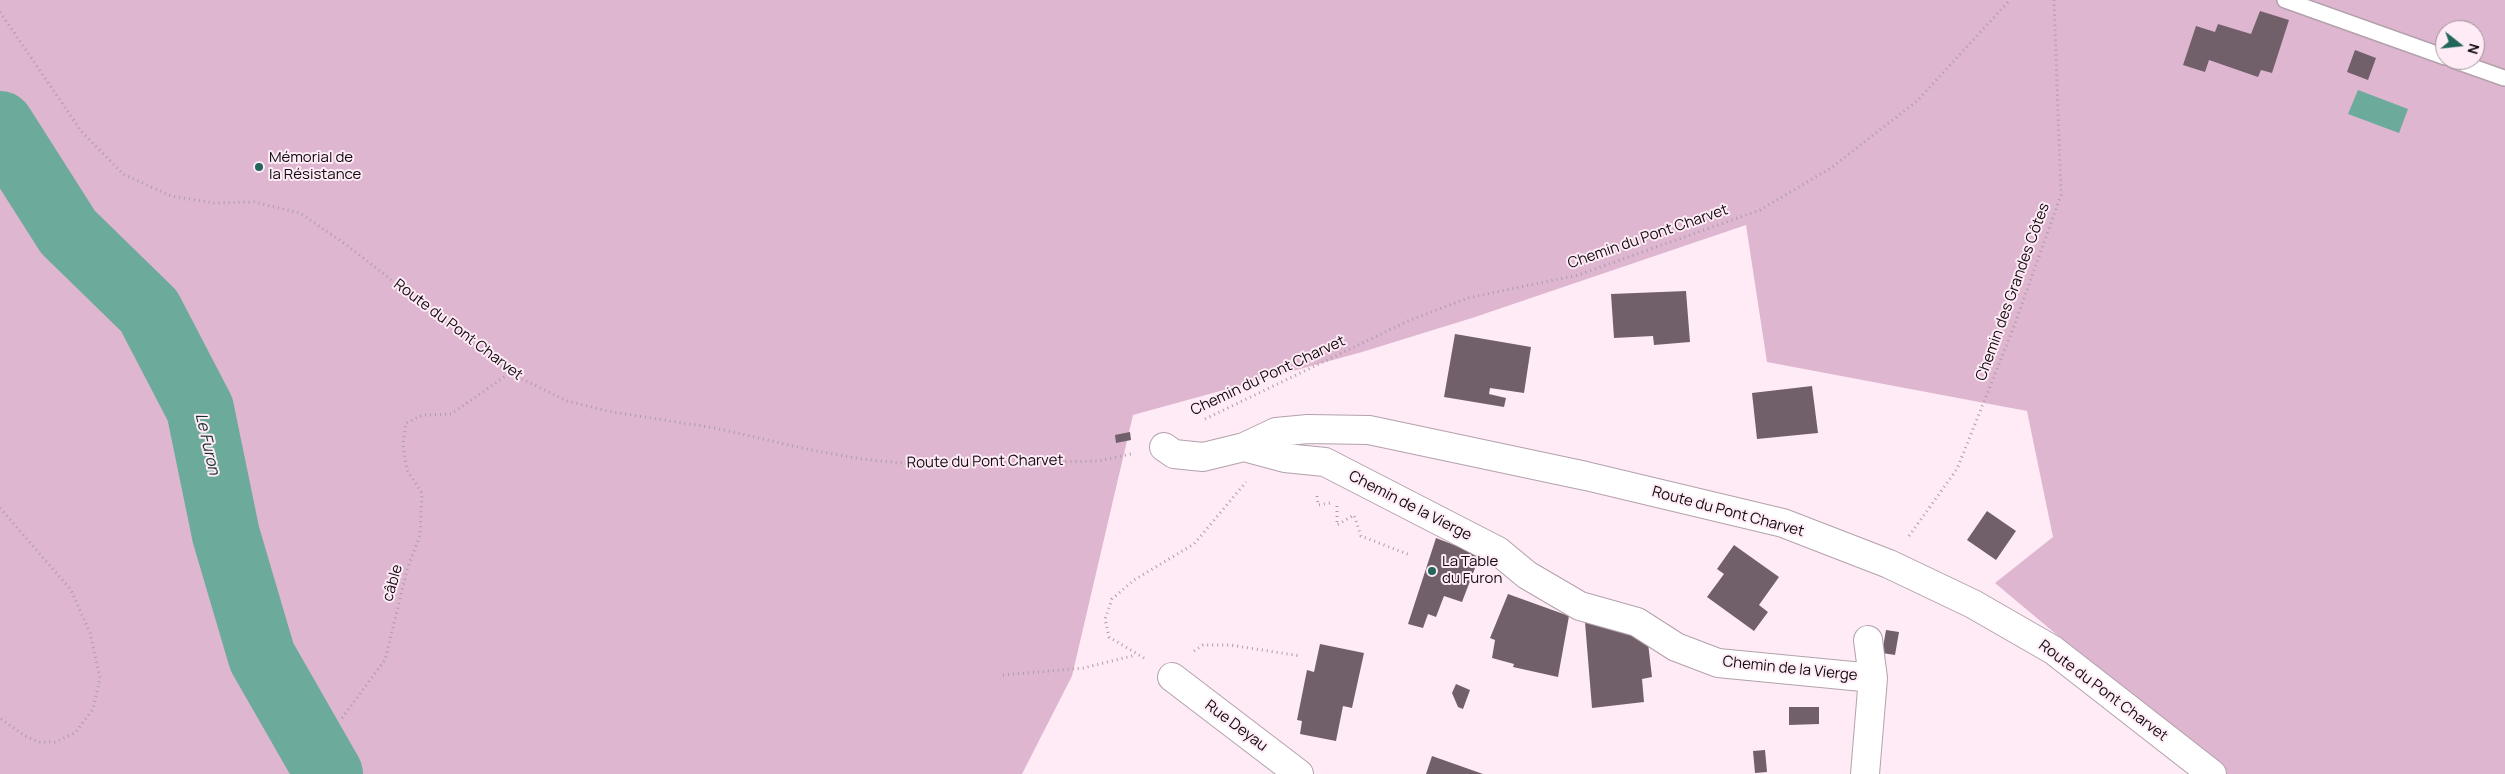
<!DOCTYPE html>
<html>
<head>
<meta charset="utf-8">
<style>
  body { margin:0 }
  #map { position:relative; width:2505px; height:774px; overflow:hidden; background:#feebf6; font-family:Manrope,sans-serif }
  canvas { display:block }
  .north { position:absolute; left:2435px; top:20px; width:50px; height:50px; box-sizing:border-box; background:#feebf6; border:1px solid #9f9199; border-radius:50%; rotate:106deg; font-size:14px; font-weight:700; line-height:20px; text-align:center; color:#100a0e }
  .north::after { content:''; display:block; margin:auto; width:18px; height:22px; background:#226759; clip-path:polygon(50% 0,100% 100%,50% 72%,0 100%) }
</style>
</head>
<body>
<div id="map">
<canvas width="2505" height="774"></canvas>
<div class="north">N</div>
</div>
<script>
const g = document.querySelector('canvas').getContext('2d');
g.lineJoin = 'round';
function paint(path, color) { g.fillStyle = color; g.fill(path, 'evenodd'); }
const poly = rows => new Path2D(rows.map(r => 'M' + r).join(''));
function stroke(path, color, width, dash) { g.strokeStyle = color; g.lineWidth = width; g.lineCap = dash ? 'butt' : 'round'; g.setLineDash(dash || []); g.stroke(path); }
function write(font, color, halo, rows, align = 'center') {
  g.font = font + ' Manrope,sans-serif'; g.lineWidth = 4; g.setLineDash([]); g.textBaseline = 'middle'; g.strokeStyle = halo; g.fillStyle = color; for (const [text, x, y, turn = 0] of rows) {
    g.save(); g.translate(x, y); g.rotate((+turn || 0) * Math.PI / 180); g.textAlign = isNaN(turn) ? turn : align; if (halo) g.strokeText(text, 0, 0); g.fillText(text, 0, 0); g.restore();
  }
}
const green = poly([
  [0,0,2505,0,2505,774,2223,774,1995,583,2053,537,2027,411,1767,362,1746,225,1472,318,1362,352,1133,415,1072,676,1022,774,0,774],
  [2445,30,2475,30,2475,60,2445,60]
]);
const water = poly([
  [2358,90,2408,109,2399,133,2348,114]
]);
const river = poly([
  [0,125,68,232,149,311,200,409,226,535,262,657,329,774]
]);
const building = poly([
  [2260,11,2289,20,2272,73,2261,70,2258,77,2209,60,2205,72,2183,65,2196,26,2215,32,2218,24,2251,34],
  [2355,50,2376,58,2368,80,2347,72],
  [1686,291,1690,342,1654,345,1653,336,1614,338,1611,294],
  [1455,334,1531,347,1524,393,1490,388,1489,394,1506,398,1504,407,1444,397],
  [1812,386,1818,433,1757,439,1752,393],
  [1130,432,1131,440,1116,443,1115,435],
  [1987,511,2016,531,1996,560,1967,540],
  [1436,538,1480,555,1462,602,1444,596,1436,617,1428,614,1423,628,1408,624],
  [1734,545,1779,577,1759,605,1768,612,1754,631,1707,597,1724,574,1717,569],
  [1508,594,1569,616,1558,677,1513,667,1514,664,1492,658,1495,640,1490,638],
  [1585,622,1619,629,1648,643,1652,677,1642,679,1644,702,1592,708],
  [1886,630,1899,632,1895,655,1882,653],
  [1320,644,1364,653,1352,708,1343,706,1336,741,1300,734,1302,721,1297,720,1307,670,1314,672],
  [1456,684,1470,690,1463,709,1458,707,1452,693],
  [1789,707,1819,707,1819,724,1789,725],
  [1765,750,1767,772,1755,773,1753,751],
  [1432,756,1483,774,1426,774]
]);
const path = poly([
  [0,12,81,131,123,174,171,196,214,203,254,202,300,213,348,246,510,373,567,401,612,412,715,428,806,449,861,459,921,465,1098,461,1131,454],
  [1205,419,1408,321,1468,298,1578,275,1760,210,1831,168,1917,101,2010,0],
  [1317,496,1318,505,1330,503],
  [1337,506,1337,525,1354,515,1361,536,1410,555],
  [0,508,71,590,90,633,100,678,93,709,75,733,55,742,39,742,25,736,0,718],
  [1909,536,1957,469,2013,329,2061,195,2054,0],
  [1194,651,1203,645,1230,645,1301,656],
  [1144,658,1109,637,1105,619,1112,599,1134,580,1194,544,1246,482],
  [1003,675,1083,668,1136,655],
  [342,718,385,660,407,570,420,535,422,493,407,470,403,445,406,423,423,415,451,414,510,373]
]);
const lane = poly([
  [2285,0,2445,57],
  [2453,60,2504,78]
]);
const street = poly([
  [1164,447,1174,454,1203,457,1244,447,1276,432,1308,429,1369,430,1586,476,1783,523,1889,564,1973,604,2053,650,2212,774],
  [1244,447,1285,458,1325,462,1498,551,1527,575,1580,606,1637,622,1676,647,1718,663,1873,678],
  [1172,677,1299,774],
  [1865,774,1873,678,1868,640]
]);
const markers = [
  [259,167,5,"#226759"],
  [1432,571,5,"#226759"]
];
const poiNames = [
  ["Mémorial de",269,158],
  ["la Résistance",269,175],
  ["La Table",1442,562],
  ["du Furon",1442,579]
];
const streetNames = [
  ["Chemin du Pont Charvet",1648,237,-19],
  ["Chemin des Grandes Côtes",2013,292,-70],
  ["Route du Pont Charvet",458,330,37],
  ["Chemin du Pont Charvet",1268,376,-25],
  ["Route du Pont Charvet",985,462,-1],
  ["Chemin de la Vierge",1410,506,27],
  ["Route du Pont Charvet",1728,512,15],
  ["câble",393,583,-74],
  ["Chemin de la Vierge",1790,669,6],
  ["Route du Pont Charvet",2103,691,37],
  ["Rue Deyau",1236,726,37]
];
const waterNames = [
  ["Le Furon",207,444,77]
];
paint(green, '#deb6cf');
paint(water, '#6caa9c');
stroke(river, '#6caa9c', 68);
paint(building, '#71606a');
stroke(lane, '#b3a1ac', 18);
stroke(street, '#b3a1ac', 30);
stroke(path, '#ab9da5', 3, [1, 4]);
stroke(lane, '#fff', 15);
stroke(street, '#fff', 28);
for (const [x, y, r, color] of markers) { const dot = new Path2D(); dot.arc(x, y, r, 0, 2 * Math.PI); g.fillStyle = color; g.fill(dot); stroke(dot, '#feebf6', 2); }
write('15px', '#100a0e', '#feebf6', poiNames, 'left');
write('15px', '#100a0e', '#feebf6', streetNames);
write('italic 16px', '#12312a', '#feebf6', waterNames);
</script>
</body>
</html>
